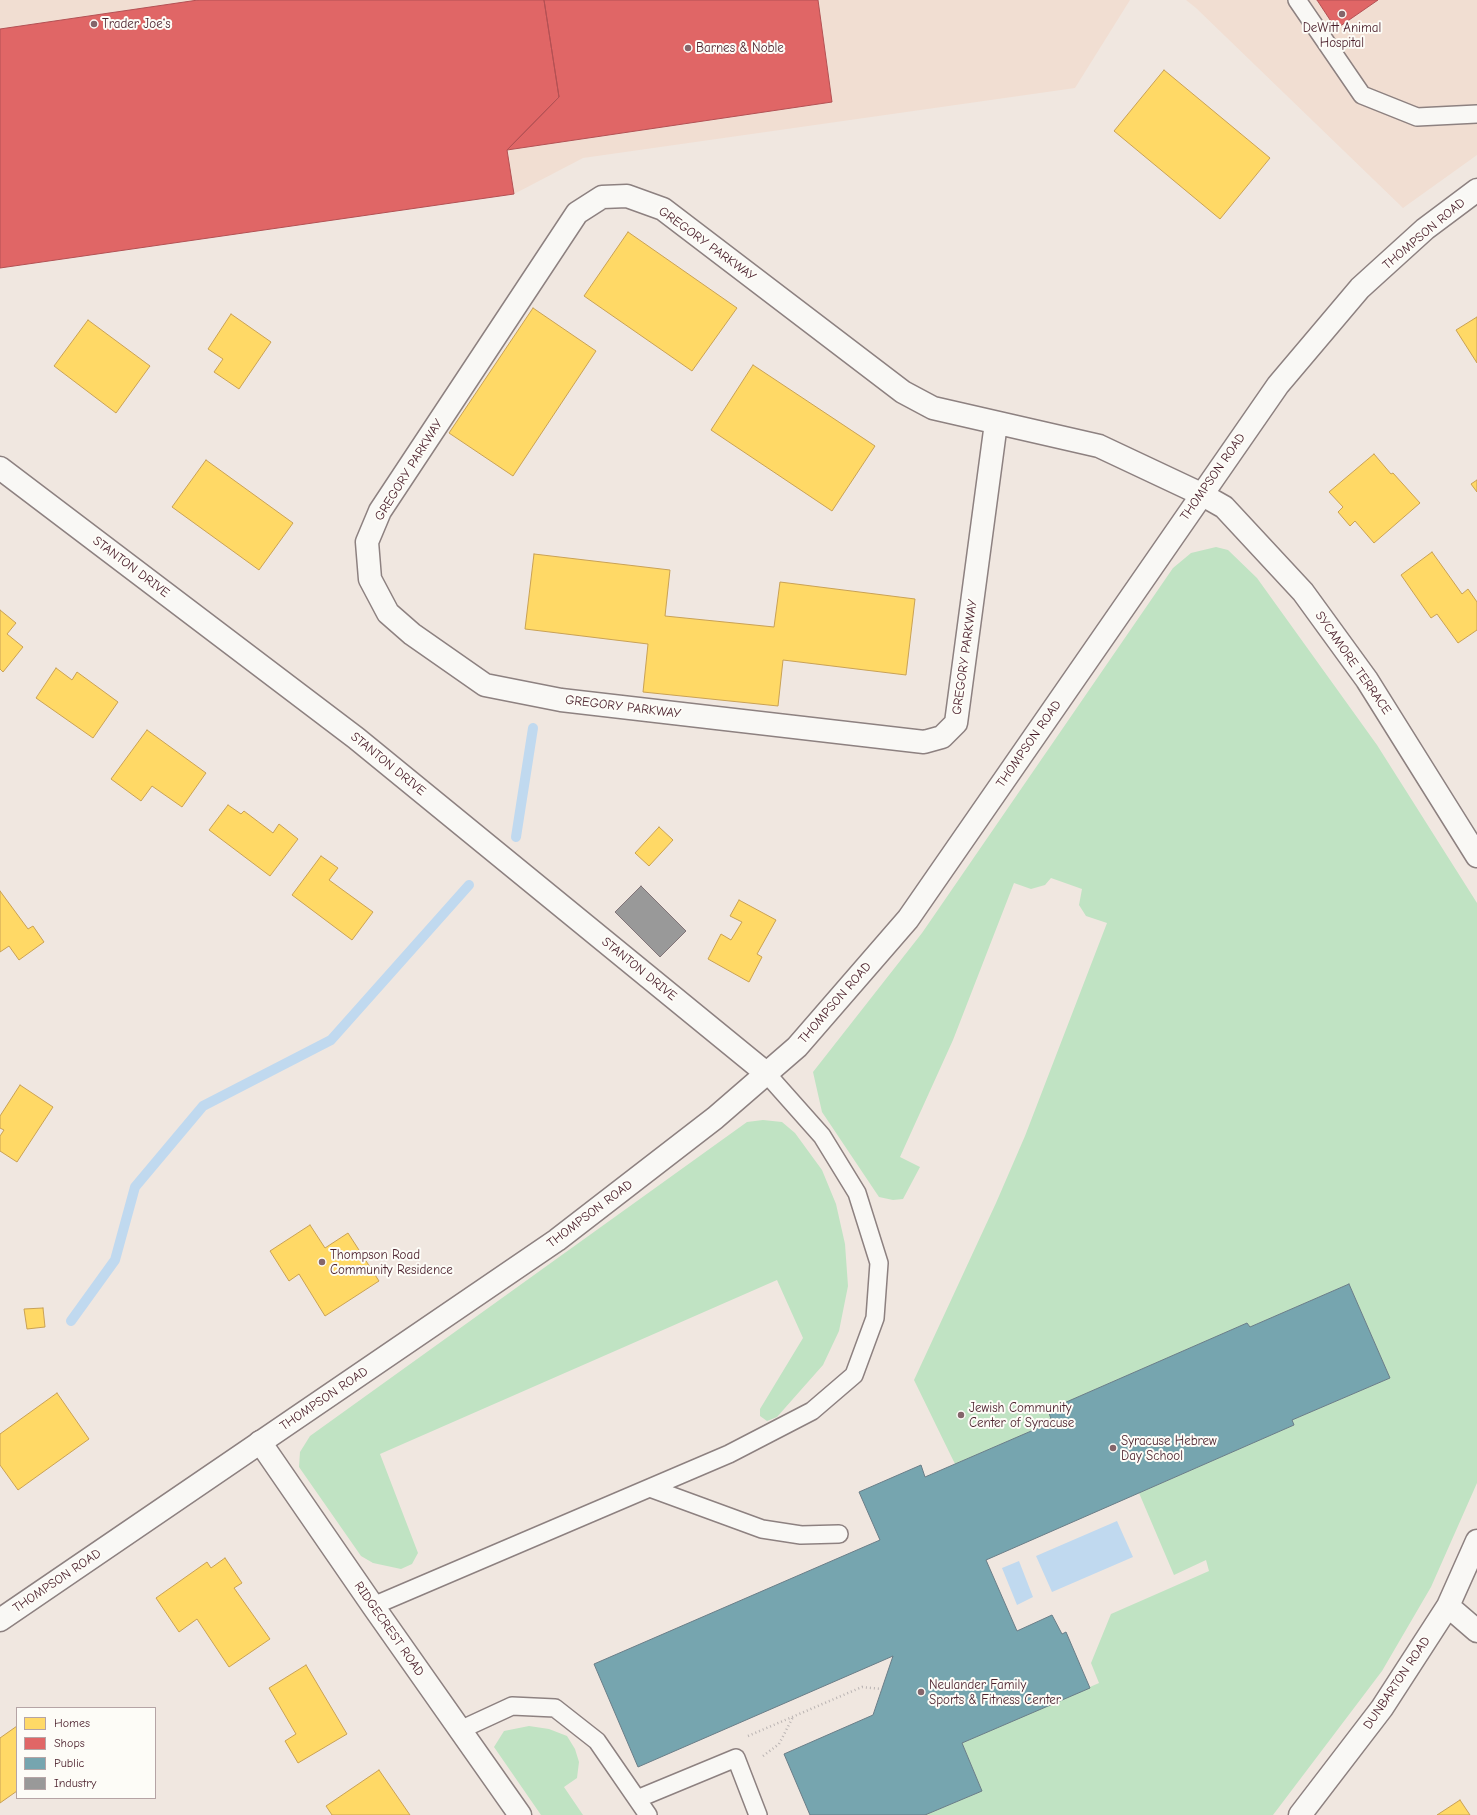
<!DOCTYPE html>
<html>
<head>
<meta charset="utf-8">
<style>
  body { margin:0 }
  #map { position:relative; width:1477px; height:1815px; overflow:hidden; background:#f0e7e0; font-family:"Comic Neue",sans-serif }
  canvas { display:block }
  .legend { position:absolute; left:16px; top:1707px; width:140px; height:92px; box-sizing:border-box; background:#fdfcf7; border:1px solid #b5a4a5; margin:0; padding:5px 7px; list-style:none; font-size:12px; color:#4a1f2b }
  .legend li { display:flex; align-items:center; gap:8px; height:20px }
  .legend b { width:20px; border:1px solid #b5a4a5 }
</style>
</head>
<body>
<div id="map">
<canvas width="1477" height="1815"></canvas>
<ul class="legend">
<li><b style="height:11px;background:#ffd966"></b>Homes</li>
<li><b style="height:11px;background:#e06666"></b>Shops</li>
<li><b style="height:11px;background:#76a5af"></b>Public</li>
<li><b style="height:11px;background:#999"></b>Industry</li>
</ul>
</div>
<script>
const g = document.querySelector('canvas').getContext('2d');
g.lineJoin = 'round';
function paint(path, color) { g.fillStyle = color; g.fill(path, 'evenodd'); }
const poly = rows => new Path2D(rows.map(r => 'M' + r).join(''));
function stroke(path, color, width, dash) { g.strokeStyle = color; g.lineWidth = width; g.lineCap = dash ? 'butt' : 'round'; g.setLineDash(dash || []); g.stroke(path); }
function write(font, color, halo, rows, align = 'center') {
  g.font = font + ' "Comic Neue",sans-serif'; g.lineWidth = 4; g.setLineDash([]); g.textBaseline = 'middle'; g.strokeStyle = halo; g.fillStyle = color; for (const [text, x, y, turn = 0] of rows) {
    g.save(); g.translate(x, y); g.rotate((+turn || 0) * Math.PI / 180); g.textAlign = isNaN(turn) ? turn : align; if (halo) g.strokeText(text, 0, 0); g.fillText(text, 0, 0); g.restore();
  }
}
const built = poly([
  [0,0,1130,0,1075,88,583,158,514,194,0,268],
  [1186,0,1477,0,1477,155,1403,208,1196,8]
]);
const green = poly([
  [1216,547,1228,550,1257,578,1377,745,1477,903,1477,1483,1431,1587,1382,1671,1273,1815,925,1815,982,1791,962,1743,1099,1683,1091,1663,1111,1614,1209,1571,1206,1560,1174,1575,1139,1493,1294,1425,1292,1420,1390,1378,1349,1284,1250,1327,1247,1323,1048,1410,1052,1422,955,1464,914,1380,996,1203,1025,1136,1107,923,1086,916,1079,905,1082,889,1051,878,1045,885,1031,889,1014,883,953,1040,900,1157,920,1167,903,1199,893,1200,879,1197,822,1112,813,1072,922,933,1173,568,1191,553],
  [763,1120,782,1122,795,1133,822,1170,836,1204,845,1244,848,1286,839,1331,823,1365,777,1417,767,1421,760,1416,760,1409,803,1338,777,1280,380,1454,418,1553,412,1564,401,1569,373,1563,361,1556,299,1467,300,1452,310,1436,747,1122],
  [529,1726,549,1729,567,1736,575,1749,579,1762,577,1778,564,1787,583,1815,541,1815,494,1747,504,1731]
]);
const water = poly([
  [1117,1521,1133,1557,1052,1592,1036,1556],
  [1019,1561,1033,1597,1017,1605,1002,1568]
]);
const homes = poly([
  [1164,70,1270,158,1220,219,1114,131,1164,70],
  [628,232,737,308,692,371,584,296,628,232],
  [533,308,596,351,513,476,449,433,533,308],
  [231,314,271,342,239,389,214,372,223,359,208,349,231,314],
  [1477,317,1477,363,1456,330,1477,317],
  [88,320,150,366,116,413,54,366,88,320],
  [753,365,875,446,832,511,711,430,753,365],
  [1374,454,1391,474,1393,473,1420,503,1374,543,1355,521,1350,526,1338,512,1343,507,1329,492,1374,454],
  [206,460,293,523,259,570,172,507,206,460],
  [1477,480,1477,492,1471,484,1477,480],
  [1432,552,1462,594,1468,589,1477,602,1477,630,1458,643,1437,614,1431,618,1401,575,1432,552],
  [534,554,670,570,665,616,774,627,780,582,915,599,906,675,783,660,778,706,643,692,648,644,525,629,534,554],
  [0,610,16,623,7,634,23,647,3,672,0,669,0,610],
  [56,668,72,680,77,672,118,702,93,738,36,698,56,668],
  [147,730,206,773,182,807,152,786,141,801,111,779,147,730],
  [228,805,241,814,244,811,273,833,279,824,298,839,270,876,209,830,228,805],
  [659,827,673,840,649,866,635,853,659,827],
  [321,856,338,868,329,880,373,912,352,940,292,895,321,856],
  [0,891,28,929,33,926,44,942,19,960,9,946,0,952,0,891],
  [739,900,776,920,757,954,762,957,749,982,708,959,721,934,731,940,742,922,730,916,739,900],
  [20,1085,53,1107,17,1162,0,1151,0,1136,4,1130,0,1128,0,1116,20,1085],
  [310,1225,325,1248,348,1233,379,1281,325,1316,299,1274,289,1281,270,1251,310,1225],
  [43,1308,45,1327,27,1329,24,1309,43,1308],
  [57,1393,89,1439,18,1490,0,1465,0,1434,57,1393],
  [225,1558,242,1583,234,1588,270,1639,229,1667,197,1619,179,1632,156,1598,207,1562,211,1568,225,1558],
  [306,1665,347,1734,298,1763,285,1741,296,1734,269,1688,306,1665],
  [17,1726,17,1791,0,1803,0,1738,17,1726],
  [379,1770,410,1815,332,1815,326,1806,379,1770],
  [1460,1800,1470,1815,1437,1815,1460,1800]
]);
const shops = poly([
  [198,0,544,0,559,97,507,150,514,194,0,268,0,29,198,0],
  [544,0,818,0,832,102,507,150,559,97,544,0],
  [1317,0,1378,0,1336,29,1317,0]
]);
const public = poly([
  [1349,1284,1390,1378,1292,1420,1294,1425,986,1560,1017,1631,1052,1615,1062,1634,1066,1632,1090,1688,962,1743,982,1791,925,1815,810,1815,784,1754,873,1715,893,1656,638,1767,594,1664,880,1540,859,1492,921,1465,925,1477,1052,1422,1048,1410,1247,1323,1250,1327,1349,1284]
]);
const industry = poly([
  [641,886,686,931,660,957,615,912,641,886]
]);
const stream = poly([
  [516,837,533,728],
  [71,1321,115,1260,135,1187,203,1106,331,1040,469,885]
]);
const path = poly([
  [748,1736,862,1687,882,1689],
  [763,1756,779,1744,793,1717]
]);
const service = poly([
  [1297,0,1362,95,1417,117,1477,114],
  [650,1488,762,1529,801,1535,839,1534],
  [373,1606,729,1454,812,1411,854,1375,875,1318,879,1263,857,1193,822,1136,766,1073],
  [460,1730,512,1706,555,1708,597,1741,648,1815],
  [637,1799,736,1758,758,1815]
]);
const minor = poly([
  [996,423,956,723,942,737,924,742,561,700,485,685,412,634,388,613,370,579,367,542,380,511,577,213,602,197,627,196,663,209,903,392,933,408,1099,446,1201,494,1224,507,1303,592,1367,680,1477,856],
  [0,468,356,738,766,1073],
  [260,1442,373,1606,520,1815],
  [1448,1606,1477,1631],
  [1300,1815,1382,1708,1448,1606,1477,1541]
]);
const tertiary = poly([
  [0,1620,557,1240,715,1118,797,1047,908,919,1278,385,1360,288,1425,229,1477,190]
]);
const markers = [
  [1342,14,4,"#84656a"],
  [94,24,4,"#84656a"],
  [688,48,4,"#84656a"],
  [322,1262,4,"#84656a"],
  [961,1415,4,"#84656a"],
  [1113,1448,4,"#84656a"],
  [921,1692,4,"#84656a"]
];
const poiNames = [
  ["Trader Joe's",102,24],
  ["DeWitt Animal",1342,28,"center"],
  ["Hospital",1342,43,"center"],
  ["Barnes & Noble",696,48],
  ["Thompson Road",330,1255],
  ["Community Residence",330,1270],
  ["Jewish Community",969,1408],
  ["Center of Syracuse",969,1423],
  ["Syracuse Hebrew",1121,1441],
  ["Day School",1121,1456],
  ["Neulander Family",929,1685],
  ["Sports & Fitness Center",929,1700]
];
const streetNames = [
  ["THOMPSON ROAD",1424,234,-40],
  ["GREGORY PARKWAY",707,244,36],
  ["GREGORY PARKWAY",409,470,-58],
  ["THOMPSON ROAD",1213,477,-55],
  ["STANTON DRIVE",131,567,37],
  ["GREGORY PARKWAY",965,657,-82],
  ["SYCAMORE TERRACE",1353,663,55],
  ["GREGORY PARKWAY",623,707,7],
  ["THOMPSON ROAD",1029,744,-55],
  ["STANTON DRIVE",388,764,39],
  ["STANTON DRIVE",639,969,39],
  ["THOMPSON ROAD",835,1003,-49],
  ["THOMPSON ROAD",590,1214,-37],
  ["THOMPSON ROAD",324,1399,-34],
  ["THOMPSON ROAD",57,1581,-34],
  ["RIDGECREST ROAD",389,1629,55],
  ["DUNBARTON ROAD",1397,1683,-56]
];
paint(built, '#f1ded2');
paint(green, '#c0e3c3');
paint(water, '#c0d9ef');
paint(homes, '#ffd966');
stroke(homes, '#c9a154', 1);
paint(shops, '#e06666');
stroke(shops, '#b35154', 1);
paint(public, '#76a5af');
stroke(public, '#697d87', 1);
paint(industry, '#999');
stroke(industry, '#817478', 1);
stroke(stream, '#c0d9ef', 10);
stroke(service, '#8d8180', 20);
stroke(minor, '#8d8180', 25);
stroke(tertiary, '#8d8180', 25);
stroke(path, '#b9b3b2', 2.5, [1, 3]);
stroke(service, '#f9f8f5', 17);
stroke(minor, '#f9f8f5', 22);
stroke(tertiary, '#f9f8f5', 22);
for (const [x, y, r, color] of markers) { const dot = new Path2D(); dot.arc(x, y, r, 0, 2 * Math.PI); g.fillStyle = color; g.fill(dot); stroke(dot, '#fdfcf7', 1.5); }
write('13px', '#4a1f2b', '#fdfcf7', poiNames, 'left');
write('13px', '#4a1f2b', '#fdfcf7', streetNames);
</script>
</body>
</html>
